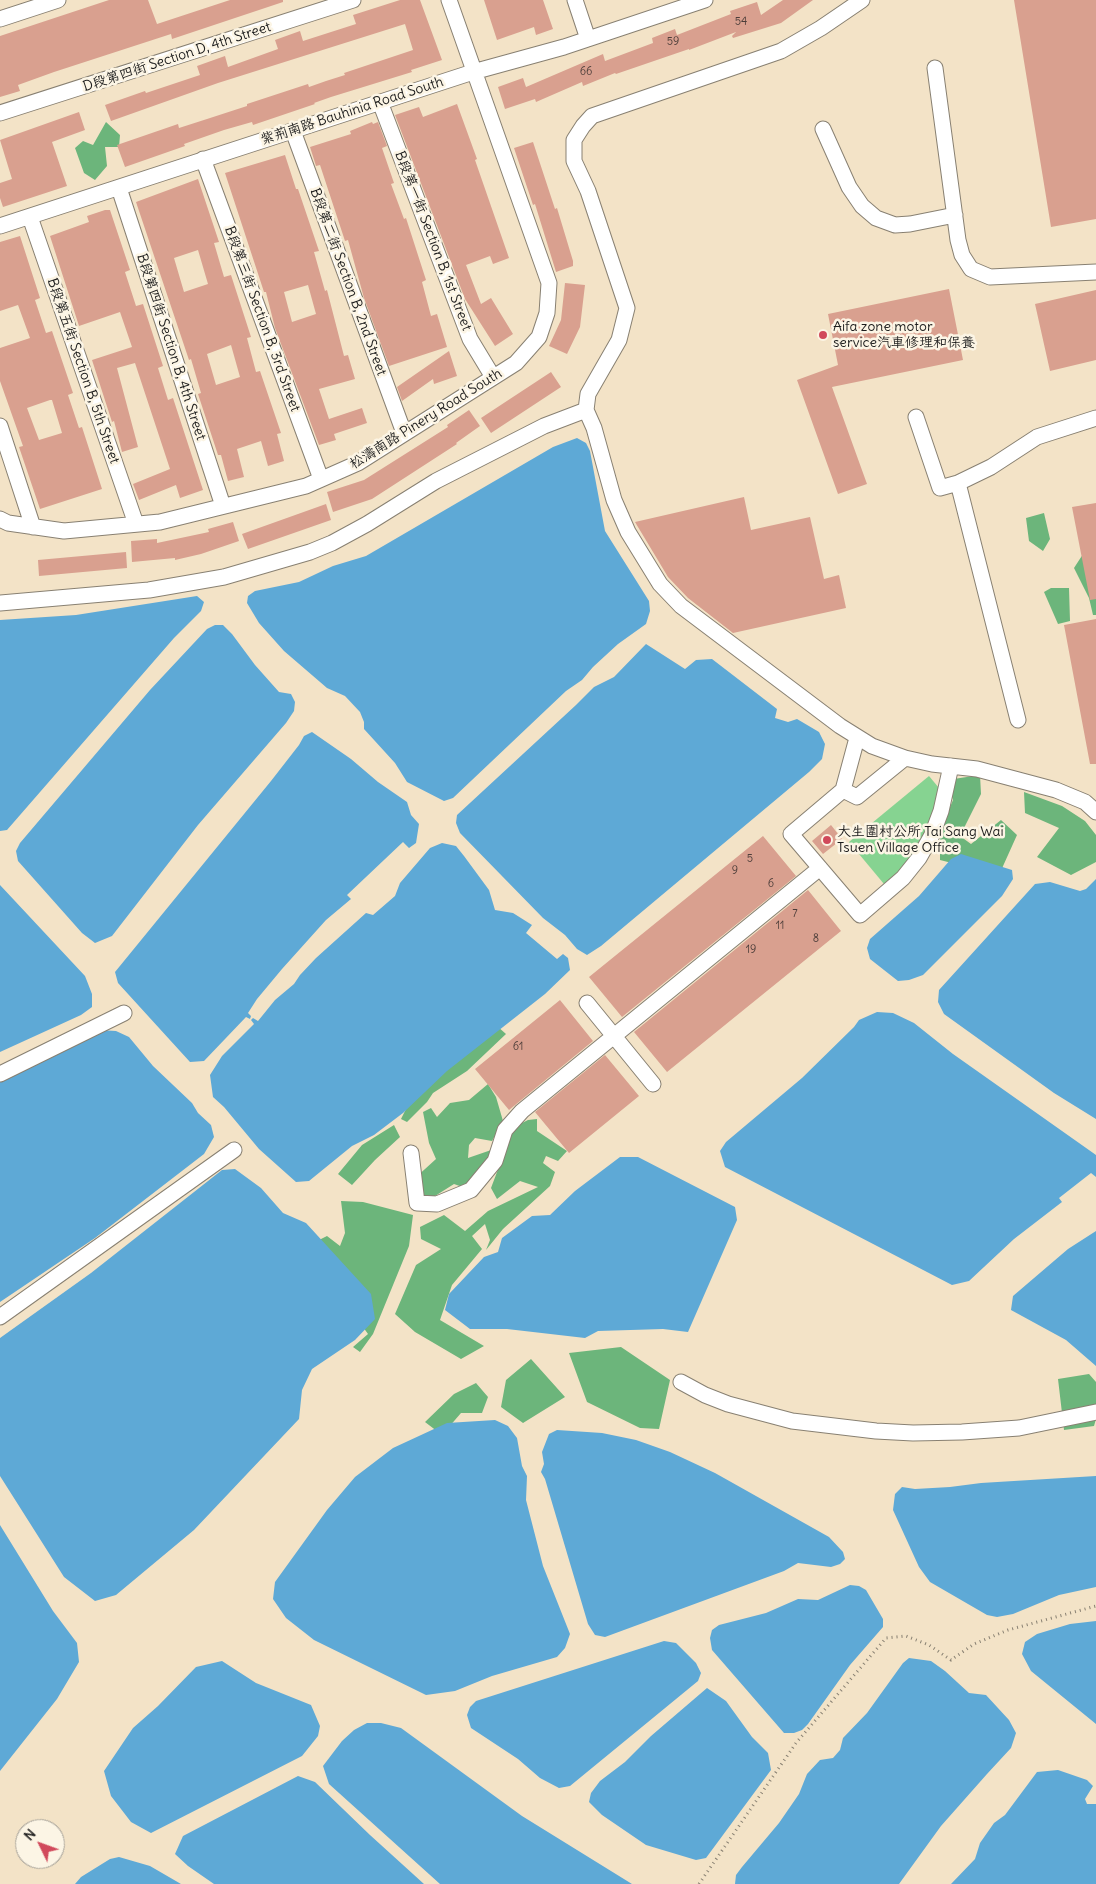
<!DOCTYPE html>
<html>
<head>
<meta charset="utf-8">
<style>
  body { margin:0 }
  #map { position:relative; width:1096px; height:1884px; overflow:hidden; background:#f3e3c7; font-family:Delius,sans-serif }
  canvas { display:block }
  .north { position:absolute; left:15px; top:1819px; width:50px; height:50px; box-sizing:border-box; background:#fcf5e5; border:1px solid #a29e95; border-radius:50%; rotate:312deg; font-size:14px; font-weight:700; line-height:20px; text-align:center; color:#1c1c1c }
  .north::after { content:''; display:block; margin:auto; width:18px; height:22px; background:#d1495b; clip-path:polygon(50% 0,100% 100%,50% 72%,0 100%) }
</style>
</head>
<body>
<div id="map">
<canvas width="1096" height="1884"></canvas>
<div class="north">N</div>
</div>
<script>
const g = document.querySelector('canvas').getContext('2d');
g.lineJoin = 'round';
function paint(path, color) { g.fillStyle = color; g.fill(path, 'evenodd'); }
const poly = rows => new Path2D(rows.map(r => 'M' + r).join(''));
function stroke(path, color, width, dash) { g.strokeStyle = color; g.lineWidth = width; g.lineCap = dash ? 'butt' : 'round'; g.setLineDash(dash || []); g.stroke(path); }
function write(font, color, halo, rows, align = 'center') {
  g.font = font + ' Delius,"LXGW WenKai TC",sans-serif'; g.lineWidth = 5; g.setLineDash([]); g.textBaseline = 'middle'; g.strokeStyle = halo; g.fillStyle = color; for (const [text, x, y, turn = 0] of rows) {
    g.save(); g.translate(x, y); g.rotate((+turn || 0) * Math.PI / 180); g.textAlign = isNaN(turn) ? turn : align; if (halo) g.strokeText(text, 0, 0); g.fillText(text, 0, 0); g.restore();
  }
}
const green = poly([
  [929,776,939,788,934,810,926,831,915,851,901,869,884,884,849,842]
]);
const forest = poly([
  [106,122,120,135,119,147,105,147,107,166,95,180,84,173,75,148,83,141,93,145],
  [1044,513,1050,539,1043,551,1029,541,1026,518],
  [1085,551,1096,559,1096,615,1093,615,1089,598,1074,568],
  [1051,588,1069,588,1070,621,1058,624,1044,592],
  [980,775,981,794,960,836,971,844,1001,820,1017,835,999,875,940,860,940,831,953,800,947,780],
  [1024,792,1062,806,1085,821,1096,835,1096,862,1071,875,1037,857,1059,828,1025,813],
  [497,1026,506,1034,467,1071,433,1093,427,1102,407,1122,401,1119,412,1097],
  [488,1084,496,1097,503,1121,492,1141,475,1138,469,1145,468,1158,497,1148,471,1190,454,1184,424,1203,414,1179,436,1159,429,1143,423,1112,431,1108,437,1117,450,1103,469,1100],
  [537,1119,537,1131,567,1151,558,1161,546,1156,543,1163,555,1172,550,1186,503,1229,486,1250,490,1240,485,1224,472,1236,482,1249,452,1285,440,1320,484,1346,461,1359,415,1332,395,1314,416,1265,441,1249,421,1239,420,1227,444,1215,465,1231,488,1211,538,1187,520,1181,497,1199,491,1188,514,1127,528,1120],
  [394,1125,400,1137,375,1160,352,1185,338,1174,362,1145],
  [341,1201,363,1202,413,1215,409,1246,373,1334,360,1352,353,1347,368,1334,358,1320,315,1242,327,1236,340,1246,345,1233],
  [621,1347,670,1380,659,1429,640,1428,587,1402,569,1353],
  [531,1359,565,1397,523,1423,501,1407,506,1380],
  [1089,1374,1096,1382,1096,1419,1094,1426,1064,1430,1058,1379],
  [476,1383,488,1397,482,1413,461,1413,442,1435,425,1422,454,1394]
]);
const water = poly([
  [577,438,586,443,590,451,605,531,649,601,650,611,646,624,618,644,593,667,582,680,566,691,453,798,444,801,407,782,395,763,364,729,364,722,360,712,345,696,327,688,284,651,259,623,247,603,248,596,255,591,299,582,333,566,366,556,553,447],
  [197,596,204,602,201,611,174,638,7,830,0,831,0,620,76,615],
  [215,625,223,625,232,634,255,665,279,692,291,694,295,702,294,711,286,723,198,825,112,936,95,943,82,933,18,861,16,851,20,843,150,690,207,629],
  [646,644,685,669,696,660,712,659,777,709,775,718,788,722,797,719,819,732,825,744,822,759,809,772,601,946,587,955,577,949,565,935,543,918,460,833,456,823,457,815,576,705,594,687,614,677],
  [312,732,351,759,378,782,407,802,411,815,419,824,416,843,409,848,403,842,347,895,351,899,326,920,282,969,257,999,248,1013,251,1016,250,1019,246,1017,204,1061,190,1062,118,983,115,972,271,781,299,745,304,736],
  [442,843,456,846,464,856,489,890,495,910,513,913,532,925,526,933,557,959,563,954,568,958,570,970,545,994,447,1071,403,1113,374,1135,352,1146,309,1181,296,1182,259,1149,224,1107,213,1097,210,1075,222,1056,254,1024,251,1020,253,1018,258,1021,275,1000,294,984,300,975,316,958,366,913,373,915,395,896,400,883,430,848],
  [961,854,1012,870,1013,879,1002,896,923,975,909,980,898,981,870,959,867,948,870,939,919,896,951,859],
  [1096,879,1096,1119,1054,1093,944,1014,938,1002,939,990,1035,884,1050,882,1080,891,1086,889],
  [0,885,85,976,92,994,92,1007,81,1015,0,1052],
  [877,1012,893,1013,914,1023,953,1054,1096,1155,1096,1177,1091,1173,1059,1198,1062,1202,1014,1239,969,1281,952,1285,725,1167,720,1151,726,1142,802,1078,854,1027,859,1020],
  [99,1030,116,1031,129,1037,153,1066,192,1103,198,1113,211,1125,214,1137,204,1154,95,1238,0,1302,0,1082],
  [620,1157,638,1157,735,1207,737,1220,688,1332,663,1329,598,1331,585,1338,507,1329,470,1329,445,1310,449,1294,484,1257,498,1252,502,1238,532,1216,550,1215,575,1191],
  [235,1169,261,1188,283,1213,306,1223,371,1294,375,1319,355,1340,312,1369,302,1390,299,1419,194,1530,116,1595,95,1601,64,1577,0,1476,0,1338,91,1273,222,1170],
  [1096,1231,1096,1366,1066,1340,1011,1310,1013,1296,1068,1249],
  [495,1420,508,1426,517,1438,522,1466,527,1476,526,1500,543,1566,570,1634,565,1648,557,1657,492,1676,455,1691,426,1695,314,1640,286,1618,273,1599,275,1582,327,1510,355,1477,393,1448,447,1423],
  [557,1430,602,1433,636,1440,670,1452,715,1473,829,1537,843,1552,845,1559,840,1564,831,1567,798,1563,784,1571,605,1637,595,1635,588,1624,545,1479,541,1472,544,1464,542,1452,549,1434],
  [1096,1476,1096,1587,1059,1595,1013,1614,997,1617,987,1615,930,1582,919,1567,893,1510,895,1494,902,1487,915,1489,950,1487,981,1483],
  [0,1525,53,1611,77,1643,79,1662,57,1699,0,1771],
  [850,1585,859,1586,866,1590,883,1619,883,1627,850,1665,808,1724,802,1730,794,1733,784,1733,712,1650,710,1638,712,1630,719,1625,766,1613,798,1599,818,1600],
  [1096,1621,1096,1724,1031,1671,1022,1654,1025,1642,1037,1634,1070,1624],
  [664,1641,676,1643,696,1663,701,1673,698,1681,570,1786,559,1788,540,1778,518,1759,471,1728,467,1715,470,1707,476,1701],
  [909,1658,931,1661,945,1671,969,1693,986,1695,1009,1720,1016,1733,1011,1748,987,1774,941,1826,899,1884,735,1884,736,1875,742,1867,779,1823,799,1794,807,1774,820,1760,833,1758,840,1750,843,1738,867,1713,903,1663],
  [222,1661,256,1683,311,1705,320,1726,318,1736,302,1756,151,1833,131,1822,111,1796,104,1771,133,1728,158,1706,196,1667],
  [707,1688,726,1701,752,1737,768,1753,771,1770,706,1858,696,1860,646,1845,602,1815,589,1802,591,1793,600,1781,625,1762,651,1736],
  [367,1723,381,1723,401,1728,522,1816,632,1884,440,1884,329,1784,323,1766,342,1741,354,1730],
  [1058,1770,1087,1780,1093,1786,1085,1799,1087,1804,1096,1804,1096,1884,951,1884,975,1859,980,1843,994,1823,1005,1815,1037,1772],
  [298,1776,315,1782,370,1835,424,1884,214,1884,188,1866,175,1854,183,1836],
  [119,1857,150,1866,181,1884,75,1884,81,1877,110,1859]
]);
const building = poly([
  [109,0,148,0,157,24,230,0,283,0,283,2,172,39,171,34,54,72,18,85,20,91,0,97,0,36],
  [400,0,420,0,442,60,411,70,412,72,331,97,314,103,315,104,253,125,252,122,224,130,184,144,185,146,125,167,117,145,178,124,179,128,207,119,247,106,247,104,308,84,309,87,326,81,345,75,344,73,413,50,405,24,218,83,111,121,105,105,145,91,146,93,200,75,197,66,225,56,228,67,278,49,275,40,300,31,303,41,356,24,353,15],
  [484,0,543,0,553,29,536,35,534,27,497,40],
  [783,0,813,0,781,23,733,38,732,36,736,32,689,50,689,49,616,74,615,73,583,86,582,82,536,102,535,99,505,109,498,87,523,78,526,87,603,54,605,61,653,43,652,38,675,29,677,35,731,14,730,11,757,2,761,15],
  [1014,0,1096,0,1096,219,1051,227],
  [457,104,477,159,475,160,509,258,493,264,490,256,466,265,481,304,491,298,513,334,495,346,465,299,395,115,419,107,423,117],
  [79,112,85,130,52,142,67,186,3,207,0,198,0,183,12,179,0,140],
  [372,122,373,124,378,122,387,146,382,148,394,183,391,184,404,219,406,218,426,280,422,282,431,316,437,314,447,347,389,366,364,298,348,240,345,241,320,165,316,166,310,147,351,134,350,131],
  [533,142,555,209,557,208,573,261,573,266,556,272,535,204,533,205,514,148],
  [285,155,296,189,298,189,319,251,314,252,325,291,327,290,344,356,348,355,355,379,319,389,329,419,362,408,367,423,334,434,336,440,319,445,275,328,266,292,264,292,225,173],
  [308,285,316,314,292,322,284,292],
  [198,179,219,242,214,243,224,277,231,275,251,337,247,338,256,372,260,371,281,433,277,434,284,461,268,466,261,441,237,449,244,477,228,481,221,455,218,455,198,394,201,393,191,359,189,360,136,202],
  [198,250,208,284,184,292,174,258],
  [231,345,240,377,216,385,207,354],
  [105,210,110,210,130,270,125,272,136,306,143,304,163,366,158,368,168,400,173,398,203,490,180,498,176,485,139,500,133,484,170,469,135,363,117,368,138,447,122,452,114,421,112,422,92,360,132,347,120,312,79,326,50,236,89,222,87,216],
  [20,236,40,298,35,300,46,333,52,331,73,393,68,395,79,428,82,427,102,489,40,509,19,447,23,446,0,381,0,348,30,338,18,305,0,311,0,242],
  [50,400,52,400,62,433,39,440,27,408],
  [565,283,585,285,580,327,567,354,549,346,561,320],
  [949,289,963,360,832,387,867,484,838,494,797,380,838,365,828,314],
  [1096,290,1096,360,1050,371,1035,304],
  [449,351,457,376,434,384,433,379,402,401,397,387],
  [551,372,561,387,491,433,481,418],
  [469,410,480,426,456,443,457,444,372,499,333,512,327,492,364,480,448,427,447,425],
  [744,497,751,530,810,517,824,579,839,575,846,608,733,633,688,598,668,577,635,522],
  [1096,503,1096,599,1090,600,1072,507],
  [326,504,331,520,248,549,242,534],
  [233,522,239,541,201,554,175,560,175,558,132,562,131,541,157,539,157,543,209,532,208,529],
  [126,552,127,568,39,576,38,560],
  [1096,619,1096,764,1090,764,1064,625],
  [831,825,842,839,823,854,812,841],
  [763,836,796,876,622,1017,589,977],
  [808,890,841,931,667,1072,634,1032],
  [560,1000,593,1041,509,1110,475,1069],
  [605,1055,639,1096,569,1153,535,1112]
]);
const path = poly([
  [699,1884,796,1743,886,1638,906,1636,929,1645,951,1660,974,1644,1008,1630,1096,1606]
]);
const minor = poly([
  [575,0,588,39],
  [862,0,821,28,781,51,592,116,583,126,574,140,574,161,588,191,627,308,619,340,588,394,586,410,594,428,614,500,628,532,660,584,681,606,840,726,872,746,905,758,932,764,977,769,1056,790,1085,802,1096,812],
  [0,19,58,0],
  [935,68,958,240,962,255,971,269,990,277,1096,272],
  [380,102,470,339,493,377],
  [0,113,353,0],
  [823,129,849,187,862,206,876,218,895,225,910,224,955,215],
  [293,131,404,433],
  [203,159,321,479],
  [119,188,223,506],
  [30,217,136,524],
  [0,226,473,72,564,47,705,0],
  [916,417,940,488,958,483,991,467,1037,437,1096,418],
  [0,426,33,527],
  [958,483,1018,720],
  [0,519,8,523,64,531,160,522,306,486,358,463,516,363,539,337,547,313,549,283,449,0],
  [0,603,149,590,224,577,310,552,332,543,367,524,436,481,544,426,586,410],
  [857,738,843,790,791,834,860,915,903,878,919,858,932,835,941,811,951,766],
  [843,790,857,797,905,758],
  [587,1003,653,1084],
  [0,1074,124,1013],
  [411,1153,417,1203,437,1204,471,1190,495,1161,505,1130,522,1111,820,868],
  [0,1317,234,1150],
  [681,1382,705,1395,728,1404,792,1421,876,1431,913,1433,962,1432,1019,1428,1096,1412]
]);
const markers = [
  [823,335,5,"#d1495b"],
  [827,840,5,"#d1495b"]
];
const numberNames = [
  ["54",741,22],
  ["59",673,42],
  ["66",586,72],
  ["5",750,859],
  ["9",735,871],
  ["6",771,884],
  ["7",795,914],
  ["11",780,926],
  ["8",816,939],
  ["19",751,950],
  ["61",518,1047]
];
const streetNames = [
  ["D段第四街 Section D, 4th Street",177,57,-18],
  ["紫荊南路 Bauhinia Road South",352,111,-18],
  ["B段第一街 Section B, 1st Street",433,241,69],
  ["B段第二街 Section B, 2nd Street",348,282,70],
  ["B段第三街 Section B, 3rd Street",262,319,70],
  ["B段第四街 Section B, 4th Street",171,347,72],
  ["B段第五街 Section B, 5th Street",83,371,71],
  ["松濤南路 Pinery Road South",426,419,-32]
];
const poiNames = [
  ["Aifa zone motor",833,327],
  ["service汽車修理和保養",833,343],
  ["大生圍村公所 Tai Sang Wai",837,832],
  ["Tsuen Village Office",837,848]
];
paint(green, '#86d391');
paint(forest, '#6cb57b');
paint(water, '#5ea9d6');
paint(building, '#d9a08f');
stroke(minor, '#888072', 17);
stroke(path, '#888072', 3, [1, 4]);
stroke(minor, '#fff', 15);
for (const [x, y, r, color] of markers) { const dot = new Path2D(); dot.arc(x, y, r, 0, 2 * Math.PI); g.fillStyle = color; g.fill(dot); stroke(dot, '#fcf5e5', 2); }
write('11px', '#4b3d39', null, numberNames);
write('14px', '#1c1c1c', '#fcf5e5', streetNames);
write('14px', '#1c1c1c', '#fcf5e5', poiNames, 'left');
</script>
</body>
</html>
